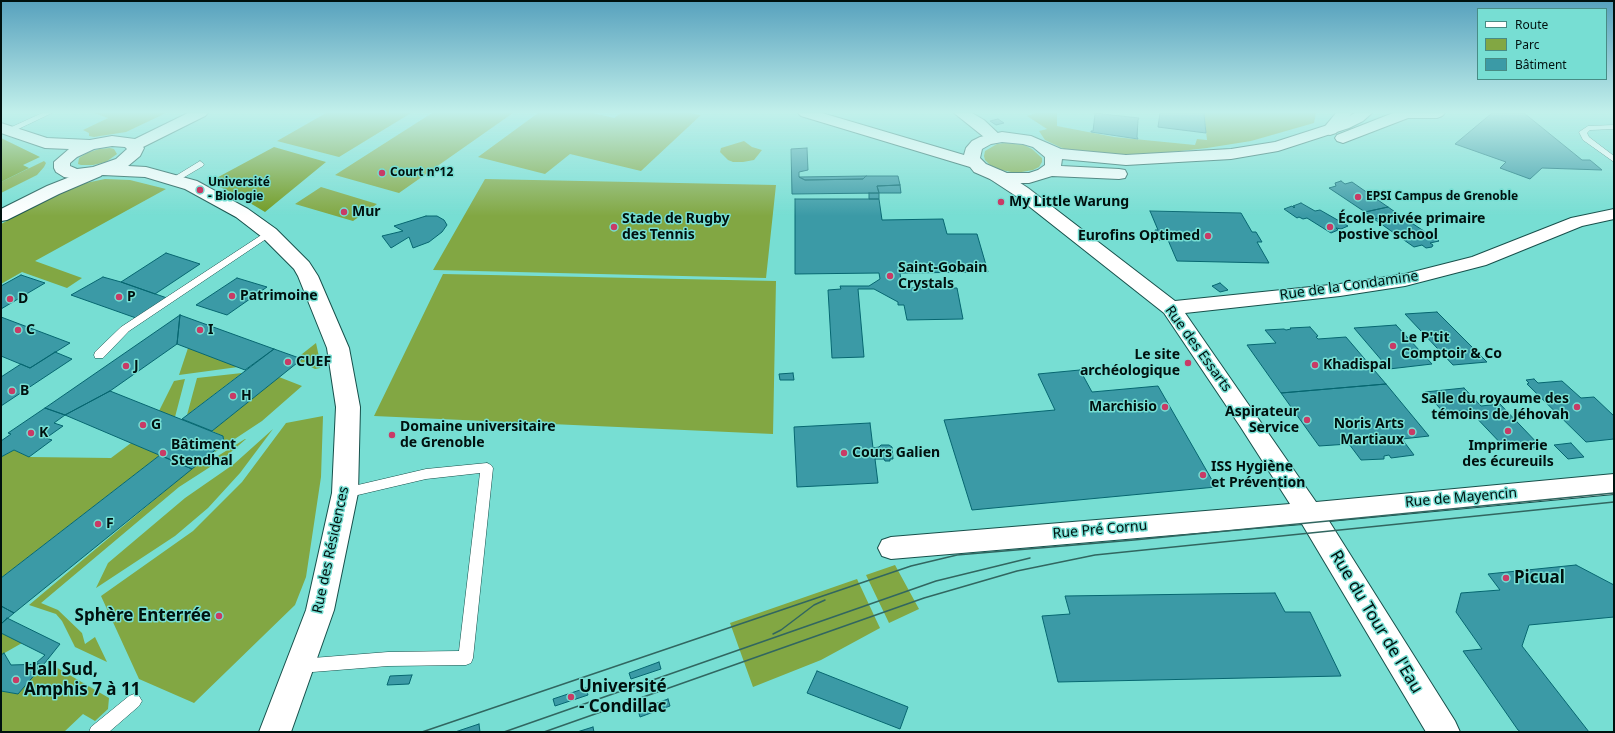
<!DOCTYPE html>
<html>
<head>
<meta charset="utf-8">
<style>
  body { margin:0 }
  #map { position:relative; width:1615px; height:733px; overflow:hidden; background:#77ded3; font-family:"Noto Sans",sans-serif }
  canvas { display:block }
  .frame { position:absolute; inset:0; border:2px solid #00110f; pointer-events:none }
  .legend { position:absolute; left:1477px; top:8px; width:130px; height:72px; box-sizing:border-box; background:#77ded3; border:1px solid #478c85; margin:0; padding:5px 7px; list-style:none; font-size:12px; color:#00110f }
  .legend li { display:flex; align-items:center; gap:8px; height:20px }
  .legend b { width:20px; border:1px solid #478c85 }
</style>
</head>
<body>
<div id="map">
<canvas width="1615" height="733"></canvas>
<div class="frame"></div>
<ul class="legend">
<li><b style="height:5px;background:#fff"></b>Route</li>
<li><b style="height:11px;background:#82a743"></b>Parc</li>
<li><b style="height:11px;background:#3b9aa6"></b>Bâtiment</li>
</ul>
</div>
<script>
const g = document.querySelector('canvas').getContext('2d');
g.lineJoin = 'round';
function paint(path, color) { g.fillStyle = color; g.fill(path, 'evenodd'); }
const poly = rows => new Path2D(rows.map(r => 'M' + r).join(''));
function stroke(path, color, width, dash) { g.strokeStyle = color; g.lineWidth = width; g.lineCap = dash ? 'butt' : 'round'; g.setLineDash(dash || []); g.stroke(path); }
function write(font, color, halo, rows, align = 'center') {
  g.font = font + ' "Noto Sans",sans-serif'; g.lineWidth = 3; g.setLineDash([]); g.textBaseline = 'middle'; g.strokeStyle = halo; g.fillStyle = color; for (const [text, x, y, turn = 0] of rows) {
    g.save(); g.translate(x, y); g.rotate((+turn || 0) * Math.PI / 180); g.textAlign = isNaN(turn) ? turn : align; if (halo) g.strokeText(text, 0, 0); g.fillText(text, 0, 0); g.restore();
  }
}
const green = poly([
  [94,113,166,113,126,132,94,137,89,136,89,133,83,130,108,118],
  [326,113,411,113,339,157,277,141],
  [432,113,513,113,399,193,335,175],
  [538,113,593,113,614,118,621,113,691,113,701,115,641,171,570,154,545,174,478,157],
  [1035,113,1057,113,1057,126,1114,137,1195,145,1197,139,1207,140,1204,114,1205,113,1316,113,1314,123,1251,141,1207,148,1163,153,1122,155,1064,149,1045,140,1039,131,1047,129,1027,116],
  [744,141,752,147,762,150,754,160,743,162,733,162,728,160,720,152,721,148],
  [1005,143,1024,145,1032,149,1042,158,1042,162,1039,167,1033,170,1016,173,997,169,990,165,985,160,984,156,985,151,997,144],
  [110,148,114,149,117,154,106,162,93,165,81,165,78,164,79,158,87,153,99,149],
  [44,161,46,163,44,167,37,175,1,193,1,182],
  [105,179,130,180,166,189,35,261,82,278,67,288,22,272,1,284,1,224,62,192,81,184],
  [485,179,776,185,766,278,433,270],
  [321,187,377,204,353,221,295,204],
  [443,274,776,281,773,434,374,416],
  [316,343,321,366,320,368,315,369,299,361,297,358],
  [188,348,238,367,179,375],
  [242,373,187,415,197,378],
  [279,377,302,386,262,421,215,452,214,451,224,443,223,436,212,431],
  [185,379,175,417,159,411,174,381],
  [323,416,321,477,306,577,295,605,194,703,139,679,101,596,193,531,242,482,286,423],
  [273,429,240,473,208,508,175,536,96,588,108,563,185,498,234,464],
  [245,439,246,439,224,458,179,487,41,603,58,610,82,633,85,644,95,637,107,662,75,647,62,621,56,614,29,605,203,459,213,459],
  [131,443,160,455,1,578,1,457,14,450,29,457,111,458],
  [895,565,919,609,889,623,866,575],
  [857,579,880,628,821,660,753,687,730,623],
  [1,633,22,643,1,655],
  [54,666,109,698,108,709,95,721,83,714,64,732,2,732,1,691,18,694,40,668]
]);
const forest = poly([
  [1,138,40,157,23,165,29,168,1,182],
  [274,147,326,162,265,212,235,194,209,182]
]);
const building = poly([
  [1094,113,1139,118,1138,120,1137,137,1138,139,1091,132,1091,131,1093,131,1095,114,1094,113],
  [1160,113,1205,113,1204,114,1206,133,1158,127,1160,113],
  [1492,113,1524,113,1582,160,1590,160,1602,170,1542,168,1530,179,1500,168,1506,162,1455,144,1492,113],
  [998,119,1004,123,996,125,990,121,998,119],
  [807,148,808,170,799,172,799,177,805,180,863,179,866,176,898,176,900,185,877,186,879,193,792,194,791,149,807,148],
  [866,176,863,179,805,180,799,177,866,176],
  [1341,181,1345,184,1352,182,1388,207,1365,212,1329,188,1336,186,1335,183,1341,181],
  [900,185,901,193,879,193,877,186,900,185],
  [869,193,879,193,879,199,869,199,869,193],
  [795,199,879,199,882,220,943,219,947,234,977,234,988,272,900,273,902,288,957,288,963,319,907,320,904,305,898,305,898,302,874,289,858,289,864,357,832,358,828,290,841,289,840,286,869,286,880,279,879,273,795,274,795,199],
  [1301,203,1315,211,1320,210,1348,226,1341,229,1336,228,1338,230,1331,233,1307,218,1303,219,1299,217,1297,218,1284,209,1292,206,1294,208,1295,207,1293,206,1301,203],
  [1388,207,1398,214,1374,219,1365,212,1388,207],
  [1150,211,1241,213,1252,232,1256,232,1262,242,1257,242,1269,263,1177,261,1168,240,1159,240,1155,230,1158,230,1150,211],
  [1398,214,1439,241,1430,243,1433,245,1432,247,1426,248,1422,245,1414,247,1374,219,1398,214],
  [426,216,437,216,444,220,447,225,442,232,429,242,413,248,409,237,391,248,382,236,403,231,394,226,426,216],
  [166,253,200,264,155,294,121,282,166,253],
  [21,275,45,283,1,309,1,286,21,275],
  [103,277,121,282,167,298,136,318,71,295,103,277],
  [237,278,267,287,227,315,196,305,237,278],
  [1220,283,1228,290,1220,292,1212,286,1220,283],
  [1437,312,1487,362,1453,365,1405,314,1437,312],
  [180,315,177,344,110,391,65,415,45,408,180,315],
  [180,315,274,349,245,370,177,344,180,315],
  [1,317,70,343,30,368,1,356,1,317],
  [1396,325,1432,364,1389,369,1354,328,1396,325],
  [1310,327,1318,336,1316,337,1318,339,1346,337,1386,384,1281,393,1247,345,1276,343,1265,330,1284,329,1286,330,1291,329,1290,328,1310,327],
  [274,349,302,359,212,431,182,419,274,349],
  [55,352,72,359,1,406,1,377,21,364,30,368,55,352],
  [1080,370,1092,392,1158,386,1216,487,972,510,944,420,1055,410,1038,374,1080,370],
  [793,373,794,380,780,380,779,374,793,373],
  [1534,379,1538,383,1562,381,1581,398,1594,397,1614,416,1614,439,1586,442,1527,384,1529,383,1526,380,1534,379],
  [1386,384,1429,436,1402,439,1414,455,1391,458,1389,455,1384,456,1384,459,1361,460,1349,444,1319,446,1281,393,1386,384],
  [1464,388,1481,406,1500,404,1541,447,1507,450,1469,410,1457,411,1460,414,1447,416,1425,392,1464,388],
  [110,391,223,436,224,443,192,469,65,415,110,391],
  [45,408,65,415,54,423,63,426,46,438,52,440,29,457,14,450,1,457,1,441,11,434,8,433,45,408],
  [870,423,873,448,879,447,881,445,889,445,892,447,893,459,890,459,890,461,885,461,884,459,875,459,878,483,797,487,794,427,870,423],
  [1571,443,1584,457,1568,459,1554,445,1571,443],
  [160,455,192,469,14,613,1,606,1,578,160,455],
  [1576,565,1614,585,1614,617,1529,625,1522,646,1589,732,1521,732,1518,730,1463,651,1482,649,1456,612,1461,593,1500,590,1488,574,1576,565],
  [1275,593,1285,612,1310,612,1341,676,1058,682,1042,616,1070,614,1065,596,1275,593],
  [1,606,14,613,1,624,1,606],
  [7,618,60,644,44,664,35,664,45,655,1,633,1,624,7,618],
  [4,653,11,665,44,664,18,694,1,691,1,655,4,653],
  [659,662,661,669,631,679,629,673,659,662],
  [817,671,908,707,900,729,807,693,817,671],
  [412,675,409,684,387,685,390,676,412,675],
  [586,688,588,695,555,706,553,699,586,688],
  [668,699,670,706,640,717,638,710,668,699],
  [479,724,480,732,455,732,479,724],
  [593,727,594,732,577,732,593,727]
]);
const service = poly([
  [42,113,52,113,12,132,6,132,5,130,42,113],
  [1614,125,1614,129,1590,130,1587,133,1589,137,1614,156,1614,162,1583,140,1579,132,1588,126,1614,125],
  [200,161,204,164,203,166,176,182,170,182,169,180,200,161],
  [269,230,272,231,274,233,272,235,129,331,103,358,95,358,94,355,95,352,121,327,269,230],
  [487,463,491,465,493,468,473,658,471,663,466,665,388,666,300,673,295,671,293,666,295,661,300,659,388,652,459,651,480,473,426,479,345,498,341,497,339,493,341,489,345,488,426,469,487,463],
  [134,694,139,696,142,701,139,706,109,732,89,732,91,727,129,696,134,694]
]);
const minor = poly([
  [954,113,972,113,984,120,1003,138,1001,141,995,143,989,141,954,113],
  [95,167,101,168,103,172,101,176,59,194,7,220,1,221,1,209,47,186,95,167],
  [996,170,1002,171,1028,188,1175,301,1340,284,1405,274,1472,257,1571,218,1614,209,1614,219,1582,226,1486,265,1405,286,1340,296,1185,313,1316,502,1614,474,1614,494,1329,521,1455,721,1460,732,1426,732,1302,524,891,559,882,556,878,548,882,540,891,537,1290,504,1240,426,1164,313,1016,196,990,179,988,175,990,171,996,170]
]);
const tertiary = poly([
  [188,113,208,113,205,116,143,147,144,148,140,156,128,166,146,167,197,181,248,209,276,229,309,262,318,276,349,348,360,407,358,493,334,610,291,732,259,732,306,610,332,493,336,407,327,348,298,276,294,269,262,237,236,217,185,189,145,177,103,175,77,179,64,177,56,172,54,168,54,162,69,149,45,148,1,133,1,123,47,138,90,140,112,136,135,139,188,113],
  [112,146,125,147,127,149,116,159,93,167,77,169,70,166,70,163,77,157,94,149,112,146],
  [798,113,822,113,964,155,966,148,972,141,980,137,1002,132,1031,136,1061,149,1126,155,1231,149,1275,142,1337,122,1355,113,1372,113,1363,121,1349,128,1278,151,1231,159,1126,165,1062,159,1061,166,1119,169,1125,170,1127,174,1125,178,1119,179,1052,176,1029,183,1007,183,990,179,974,172,970,167,801,116,798,113],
  [1002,142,1023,144,1033,147,1045,157,1045,165,1038,170,1029,173,1007,173,986,164,980,158,982,149,991,144,1002,142],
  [1393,113,1445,113,1442,116,1437,118,1408,118,1343,143,1337,141,1335,138,1337,135,1393,113]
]);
const trunk = poly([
  [1336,113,1352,113,1336,133,1330,135,1324,133,1322,130,1336,113]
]);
const tram = poly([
  [773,634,781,630,814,605,825,600],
  [422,732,911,566,957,555,1134,540,1614,493],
  [504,732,936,581,1030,558],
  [544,732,924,598,1017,571,1095,555,1614,502]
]);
const markers = [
  [382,173,4,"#c93b66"],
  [200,190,4,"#c93b66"],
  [1358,197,4,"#c93b66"],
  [1001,202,4,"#c93b66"],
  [344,212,4,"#c93b66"],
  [614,227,4,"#c93b66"],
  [1330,227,4,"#c93b66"],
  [1208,236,4,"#c93b66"],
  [890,276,4,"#c93b66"],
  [232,296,4,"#c93b66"],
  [119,297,4,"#c93b66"],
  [10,299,4,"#c93b66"],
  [18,330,4,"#c93b66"],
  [200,330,4,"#c93b66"],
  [1393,346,4,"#c93b66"],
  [288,362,4,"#c93b66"],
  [1188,363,4,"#c93b66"],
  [1315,365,4,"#c93b66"],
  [126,366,4,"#c93b66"],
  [12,391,4,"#c93b66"],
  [233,396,4,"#c93b66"],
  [1165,407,4,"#c93b66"],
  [1577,407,4,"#c93b66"],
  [1307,420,4,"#c93b66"],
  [143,425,4,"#c93b66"],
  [1508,431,4,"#c93b66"],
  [1412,432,4,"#c93b66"],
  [31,433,4,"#c93b66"],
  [392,435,4,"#c93b66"],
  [163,453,4,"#c93b66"],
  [844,453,4,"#c93b66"],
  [1203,475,4,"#c93b66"],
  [98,524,4,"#c93b66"],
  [1506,578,4,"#c93b66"],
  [219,616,4,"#c93b66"],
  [16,680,4,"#c93b66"],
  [571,697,4,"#c93b66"]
];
const farPoinames = [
  ["Court n°12",390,173],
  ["Université",208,183],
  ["- Biologie",208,197],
  ["EPSI Campus de Grenoble",1366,197]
];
const poiNames = [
  ["My Little Warung",1009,202],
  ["Mur",352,212],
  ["Stade de Rugby",622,219],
  ["des Tennis",622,235],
  ["École privée primaire",1338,219],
  ["postive school",1338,235],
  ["Eurofins Optimed",1200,236,"right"],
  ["Saint-Gobain",898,268],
  ["Crystals",898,284],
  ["Patrimoine",240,296],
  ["P",127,297],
  ["D",18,299],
  ["C",26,330],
  ["I",208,330],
  ["Le P'tit",1401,338],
  ["Comptoir & Co",1401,354],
  ["Le site",1180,355,"right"],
  ["archéologique",1180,371,"right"],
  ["CUEF",296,362],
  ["Khadispal",1323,365],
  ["J",134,366],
  ["B",20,391],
  ["H",241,396],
  ["Salle du royaume des",1569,399,"right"],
  ["témoins de Jéhovah",1569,415,"right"],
  ["Marchisio",1157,407,"right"],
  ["Aspirateur",1299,412,"right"],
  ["Service",1299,428,"right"],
  ["Noris Arts",1404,424,"right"],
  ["Martiaux",1404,440,"right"],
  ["G",151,425],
  ["Domaine universitaire",400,427],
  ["de Grenoble",400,443],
  ["K",39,433],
  ["Bâtiment",171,445],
  ["Stendhal",171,461],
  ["Imprimerie",1508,446,"center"],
  ["des écureuils",1508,462,"center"],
  ["Cours Galien",852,453],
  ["ISS Hygiène",1211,467],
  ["et Prévention",1211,483],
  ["F",106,524]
];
const streetNames = [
  ["Rue de la Condamine",1349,286,-8],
  ["Rue des Essarts",1198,349,54],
  ["Rue de Mayencin",1461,498,-5],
  ["Rue Pré Cornu",1100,530,-5],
  ["Rue des Résidences",331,550,-78]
];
const nearPoinames = [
  ["Picual",1514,578],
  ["Sphère Enterrée",211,616,"right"],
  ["Hall Sud,",24,670],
  ["Amphis 7 à 11",24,690],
  ["Université",579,687],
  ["- Condillac",579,707]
];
const nearStreetnames = [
  ["Rue du Tour de l'Eau",1376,622,59]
];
paint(green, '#82a743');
paint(forest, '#729a22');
paint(building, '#3b9aa6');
stroke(building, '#066670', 1);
stroke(service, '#17504b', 1);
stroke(minor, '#17504b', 2);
stroke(tertiary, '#17504b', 2);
stroke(trunk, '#17504b', 2);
paint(service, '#fff');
paint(minor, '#fff');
paint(tertiary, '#fff');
paint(trunk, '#fff');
stroke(tram, '#316660', 1.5);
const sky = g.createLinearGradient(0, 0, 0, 216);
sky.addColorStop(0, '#57a1bd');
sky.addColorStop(0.52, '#c2f0eb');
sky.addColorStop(1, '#c2f0eb00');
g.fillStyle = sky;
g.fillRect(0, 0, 1615, 216);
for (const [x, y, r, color] of markers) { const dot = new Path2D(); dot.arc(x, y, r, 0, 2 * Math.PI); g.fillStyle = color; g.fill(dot); stroke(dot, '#77ded3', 1.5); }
write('bold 12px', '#00110f', '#77ded3', farPoinames, 'left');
write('bold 14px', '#00110f', '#77ded3', poiNames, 'left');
write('14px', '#00110f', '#77ded3', streetNames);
write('bold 17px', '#00110f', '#77ded3', nearPoinames, 'left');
write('17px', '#00110f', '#77ded3', nearStreetnames);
</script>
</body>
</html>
